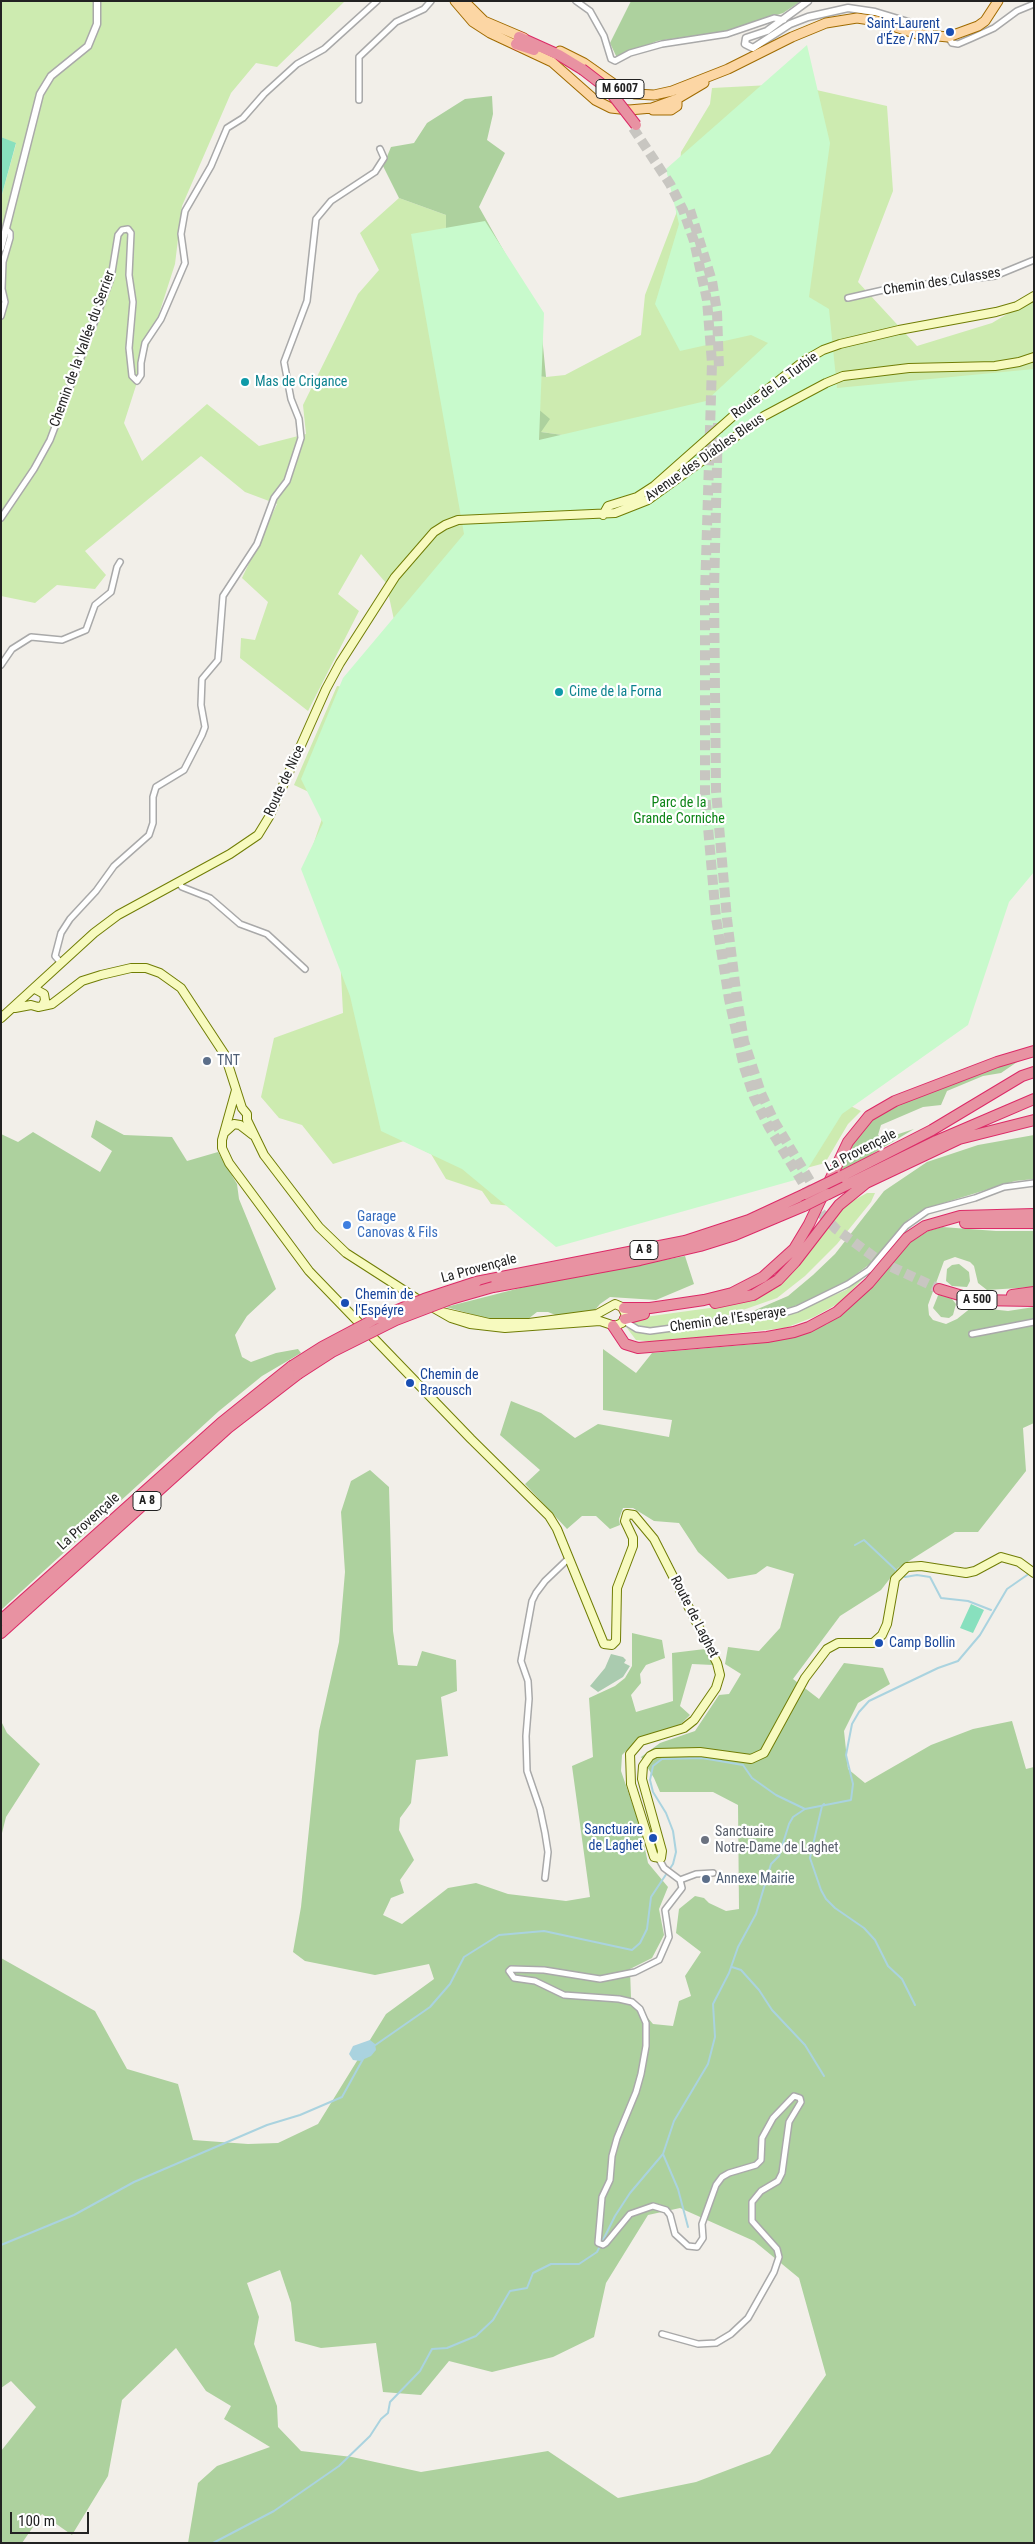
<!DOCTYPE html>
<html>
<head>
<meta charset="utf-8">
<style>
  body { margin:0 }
  #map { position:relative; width:1035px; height:2544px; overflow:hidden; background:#f2efe9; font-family:"Roboto Condensed",sans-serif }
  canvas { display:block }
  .frame { position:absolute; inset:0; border:2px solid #222; pointer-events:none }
  .scale { position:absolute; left:10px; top:2512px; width:79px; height:22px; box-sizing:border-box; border:2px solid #222; border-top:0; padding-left:6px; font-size:15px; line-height:18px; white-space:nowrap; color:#222; -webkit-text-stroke:4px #fff; paint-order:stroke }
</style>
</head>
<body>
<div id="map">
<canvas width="1035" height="2544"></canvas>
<div class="frame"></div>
<div class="scale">100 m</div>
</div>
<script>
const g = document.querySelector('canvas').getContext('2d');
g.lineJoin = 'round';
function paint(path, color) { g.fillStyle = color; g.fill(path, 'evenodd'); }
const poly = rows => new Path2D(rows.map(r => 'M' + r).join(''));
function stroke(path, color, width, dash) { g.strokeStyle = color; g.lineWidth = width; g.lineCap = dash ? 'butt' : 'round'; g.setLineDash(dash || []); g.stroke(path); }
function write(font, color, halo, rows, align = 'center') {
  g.font = font + ' "Roboto Condensed",sans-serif'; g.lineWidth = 4.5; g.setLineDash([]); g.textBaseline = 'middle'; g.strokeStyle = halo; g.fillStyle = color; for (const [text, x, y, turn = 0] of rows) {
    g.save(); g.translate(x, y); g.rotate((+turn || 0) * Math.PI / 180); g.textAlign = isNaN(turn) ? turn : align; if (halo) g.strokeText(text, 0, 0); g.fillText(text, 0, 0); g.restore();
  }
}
const grass = poly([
  [1,1,345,1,277,67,256,63,231,93,182,206,175,264,124,423,142,461,207,404,259,446,306,434,303,405,358,294,379,270,360,233,399,198,446,215,445,359,459,482,570,436,541,432,518,392,524,375,546,377,565,375,641,335,645,295,676,214,681,152,710,104,712,88,790,84,887,106,893,191,858,282,917,346,992,323,1034,298,1034,453,836,1099,861,1111,848,1124,825,1163,773,1177,534,1208,491,1204,482,1191,446,1179,431,1154,404,1141,333,1164,302,1125,279,1118,261,1097,274,1038,343,1013,340,955,307,863,328,801,294,785,337,686,369,691,396,629,386,583,361,554,338,594,359,611,308,711,240,658,241,638,255,640,268,602,242,578,277,504,245,492,201,456,85,551,106,575,95,589,57,585,35,603,1,596,1,198,16,144,1,137],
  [867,1193,875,1193,871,1202,837,1244,805,1276,777,1298,720,1318,652,1328,638,1327,631,1322,637,1318,717,1307,759,1296,839,1211,849,1203],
  [872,1269,841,1302,814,1317,785,1328,654,1342,636,1340,627,1328,640,1332,653,1332,790,1314,846,1290]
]);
const forest = poly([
  [631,1,801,1,783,13,728,31,657,41,617,58,610,43],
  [492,96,493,114,487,140,505,153,479,207,540,315,546,377,524,375,518,392,550,419,541,432,570,436,562,479,445,359,446,215,399,198,383,166,391,147,414,143,427,123,465,99],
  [1023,1058,1001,1073,983,1076,947,1091,941,1105,923,1107,881,1125,878,1135,883,1139,914,1129,859,1162,834,1173,846,1149,875,1116,891,1107,1006,1062],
  [96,1120,124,1135,172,1137,187,1161,218,1152,237,1184,239,1199,276,1289,247,1316,235,1335,242,1357,251,1362,276,1353,298,1349,301,1353,262,1376,219,1411,1,1610,1,1134,18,1142,33,1132,100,1172,112,1151,91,1137],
  [1034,1135,1034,1179,1015,1181,924,1209,909,1219,870,1264,840,1286,784,1311,739,1317,788,1296,813,1275,835,1254,884,1191,927,1162,978,1145],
  [942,1227,996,1231,1034,1231,1034,1287,987,1290,978,1283,974,1266,970,1262,955,1257,944,1261,928,1305,929,1315,933,1320,946,1324,957,1319,972,1307,1008,1311,1034,1307,1034,1423,1023,1428,1026,1471,978,1532,955,1532,898,1568,881,1590,840,1616,793,1679,819,1699,844,1663,883,1668,890,1684,858,1703,844,1731,848,1769,865,1783,931,1745,973,1729,1012,1721,1026,1769,1034,1767,1034,2543,188,2543,198,2483,217,2466,270,2447,224,2419,231,2406,206,2391,176,2348,122,2400,108,2476,72,2535,42,2514,22,2543,1,2543,1,2451,36,2407,11,2381,1,2388,1,1958,95,2011,127,2069,178,2084,193,2140,248,2144,278,2143,318,2124,386,2014,434,1979,429,1964,375,1975,305,1961,293,1952,301,1907,319,1731,339,1642,345,1572,341,1512,351,1481,370,1470,389,1487,393,1631,398,1665,417,1666,422,1651,456,1660,457,1691,441,1697,448,1756,416,1760,411,1803,400,1818,399,1830,414,1860,400,1880,404,1893,391,1898,383,1915,402,1924,448,1888,476,1883,508,1894,566,1901,590,1897,572,1766,593,1757,589,1698,615,1686,625,1678,632,1666,632,1633,662,1640,665,1658,646,1665,640,1674,641,1683,631,1695,636,1712,673,1701,672,1653,705,1649,713,1665,692,1664,680,1706,690,1715,680,1725,640,1737,622,1755,621,1771,640,1826,648,1863,668,1887,659,1909,664,1935,652,1958,630,1969,631,1998,653,2024,673,2026,679,2001,691,1996,685,1976,701,1952,676,1933,679,1909,695,1896,704,1898,709,1903,726,1911,739,1909,738,1805,713,1792,660,1792,654,1778,641,1757,660,1743,695,1731,719,1695,729,1694,741,1674,725,1664,728,1647,759,1651,780,1628,794,1574,767,1566,756,1574,728,1579,698,1552,679,1523,654,1521,633,1508,623,1508,619,1519,620,1525,610,1529,596,1516,582,1516,567,1529,525,1484,540,1470,500,1435,511,1401,541,1413,575,1438,598,1424,669,1437,672,1420,603,1410,603,1349,636,1373,652,1353,753,1344,796,1336,827,1324,853,1305,912,1241,928,1231],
  [680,2208,754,2241,799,2278,826,2375,770,2454,696,2482,618,2498,548,2451,421,2472,352,2457,301,2451,278,2427,277,2406,254,2344,259,2317,247,2283,280,2270,291,2303,295,2341,321,2348,376,2343,383,2392,421,2395,449,2361,492,2372,553,2357,594,2337,606,2283,648,2215],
  [685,1256,694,1284,656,1300,610,1297,600,1304,594,1311,558,1316,548,1312,537,1312,528,1319,508,1320,493,1320,446,1307,528,1286],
  [959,1264,969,1272,970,1281,967,1287,952,1286,946,1281,947,1269,952,1265],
  [939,1293,952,1299,956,1304,953,1315,949,1318,941,1317,933,1308],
  [1,1721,7,1733,40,1764,6,1817,1,1837]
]);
const cemetery = poly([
  [611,1654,623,1657,626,1660,624,1663,630,1666,623,1677,598,1692,590,1686,605,1668]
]);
const park = poly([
  [807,45,830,143,809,297,829,309,837,388,1034,369,1034,872,1009,902,968,1025,842,1114,802,1178,556,1247,462,1169,381,1131,350,996,301,869,323,823,301,779,343,678,464,534,411,234,485,221,544,313,539,440,706,401,768,343,751,335,680,351,655,304,679,224,666,169]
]);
const pitch = poly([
  [1,137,16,143,1,198],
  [971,1604,984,1610,973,1633,960,1628]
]);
const water = poly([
  [370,2040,375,2044,376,2050,371,2056,360,2061,353,2060,349,2054,353,2046]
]);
const stream = poly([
  [855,1545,864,1540,898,1572],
  [902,1575,905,1577,917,1575,930,1577,941,1598,968,1601,991,1610],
  [824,1804,822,1806,810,1858,821,1890,826,1899,835,1908,864,1928,875,1940,888,1966,902,1979,915,2005],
  [732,1967,741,1970,759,1990,772,2010,805,2045,824,2076],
  [374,2046,430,2007,450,1984,464,1957,499,1935,544,1931,632,1950,640,1943,647,1929,651,1897,673,1864,676,1852,673,1831,666,1813,653,1792,650,1780,653,1766,662,1759,702,1758,743,1765,752,1778,776,1795,805,1809,851,1800,853,1784,846,1755,852,1724,859,1712,869,1701,938,1668,958,1661,980,1635,1007,1589,1030,1573],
  [663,2154,678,2189,688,2227],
  [1,2245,74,2215,134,2182,267,2125,300,2115,342,2097,363,2059],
  [213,2543,274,2511,339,2466,370,2436,381,2419,388,2413,390,2402,420,2371,432,2349,447,2348,476,2336,493,2320,510,2291,527,2288,533,2273,551,2264,579,2264,597,2252,615,2216,630,2193,663,2154,674,2121,708,2064,715,2037,713,2004,729,1973,738,1947,756,1914,771,1864,779,1856,789,1824,793,1817,805,1809]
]);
const motorwayTunnel = poly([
  [633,128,670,184,683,210,694,241,707,300,712,363,705,594,705,793,716,918,729,999,744,1067,754,1097,769,1127,821,1213,836,1229,881,1262,939,1289],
  [690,210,712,281,717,312,719,369],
  [718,423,714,591,716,791,727,919,737,999,744,1041,761,1093,774,1121,819,1196]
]);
const minor = poly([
  [576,1,590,11,604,36,611,59,615,61,630,53,662,44,727,34,774,18,784,20],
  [948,37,952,43,958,44,972,38,994,28,1017,11,1034,4],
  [359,100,359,57,396,22,424,9,431,1],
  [848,298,892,288,995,276,1034,260],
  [1,316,5,302,2,289,3,262,10,238,10,233,7,230],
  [1,518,34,469,50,440,111,278,118,235,122,230,128,229,131,233,129,275,133,302,129,348,132,376,137,381,141,375,141,363,145,343,161,319,185,263,181,234,185,211,211,166,227,128,243,118,264,94,297,64,324,49,377,1],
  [1,665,12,649,31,637,62,640,86,630,95,605,111,592,117,567,120,562],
  [178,882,182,887,210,898,240,924,267,934,305,969],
  [61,963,55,956,61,933,70,919,96,891,114,866,149,835,153,823,153,797,156,787,184,770,202,735,205,727,201,705,202,679,218,660,223,596,257,544,274,498,287,481,301,438,299,419,291,399,284,362,307,301,316,219,331,201,375,172,384,158,380,149],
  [624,1321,637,1329,650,1331,784,1313,797,1309,848,1284,869,1270,906,1226,927,1211,975,1198,1004,1187,1034,1183],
  [972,1334,1034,1322],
  [659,1859,664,1868,680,1880,682,1888,665,1910,669,1937,659,1960,635,1972,600,1979,544,1970,511,1969,509,1971,514,1978,535,1981,564,1995,619,1999,632,2002,640,2009,646,2023,646,2046,641,2074,636,2092,617,2138,612,2156,610,2180,602,2197,598,2243,603,2245,606,2243,630,2214,653,2206,666,2210,670,2215,675,2234,688,2246,697,2247,703,2238,702,2224,716,2185,722,2177,729,2173,756,2165,761,2160,762,2138,773,2118,794,2096,800,2098,801,2102,789,2122,782,2173,778,2181,761,2191,752,2202,752,2221,777,2249,779,2257,774,2272,748,2318,731,2334,716,2343,698,2344,662,2334],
  [545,1878,548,1852,545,1833,540,1809,527,1771,526,1736,529,1699,528,1681,521,1661,532,1601,536,1593,545,1581,568,1559],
  [680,1880,696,1874,713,1873]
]);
const tertiary = poly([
  [808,1,767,31,746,38,745,44,753,48,790,24,808,17,848,8,875,12,928,28,930,30,929,36],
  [1,248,40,94,51,76,88,46,97,24,97,1]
]);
const secondary = poly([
  [603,515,608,506,637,497,654,486,732,417,804,361,823,350,840,344,899,330,996,312,1017,306,1034,296],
  [35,989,44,994,45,1000,43,1005],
  [15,1008,31,1005,38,1007,52,1004,82,981,101,975,131,968,146,968,160,973,181,988,225,1055,242,1108,247,1114,247,1120,264,1155,319,1227,346,1253,416,1298,451,1318,470,1324,505,1328,600,1321,615,1326,622,1323,626,1315,622,1307,615,1304,597,1314,529,1323,489,1323,442,1312],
  [1,1018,94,933,118,915,230,854,258,835,269,817,326,689,340,663,395,577,434,532,445,525,458,520,615,513,648,500,764,416,826,383,843,376,909,368,995,366,1019,362,1034,357],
  [236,1090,222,1140,222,1148,229,1163,309,1271,471,1439,549,1516,557,1529,604,1644,612,1645,616,1641,617,1588,633,1546,633,1538,625,1521,627,1514,634,1515,654,1539,717,1663,720,1675,716,1688,694,1720,684,1728,641,1741,630,1754,631,1784,654,1857,661,1858,662,1851,642,1779,643,1766,650,1756,656,1753,700,1752,751,1759,764,1753,805,1678,827,1649,838,1643,873,1643,882,1635,887,1624,895,1579,907,1567,921,1566,966,1573,975,1571,1001,1557,1019,1562,1034,1573],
  [224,1133,234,1124,240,1125,253,1135]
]);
const primary = poly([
  [455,1,473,22,490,33,552,62,595,100,611,108,629,110,652,108,677,99,704,83],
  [464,1,484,21,524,38],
  [560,51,584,63,621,89,635,94,654,95,672,91,728,69,792,37,826,23,857,18,877,21,917,34,948,37,978,26,985,21,998,1],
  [653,110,671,110,677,106,677,99]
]);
const motorway = poly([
  [519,37,559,55,582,69],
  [516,44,534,50],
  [840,1177,932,1130,1022,1076,1034,1072],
  [828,1194,936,1141,1034,1099],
  [965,1223,1034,1223],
  [476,1282,685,1241,749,1220,805,1194],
  [493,1287,640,1260,700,1246,735,1235,804,1206],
  [939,1289,976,1300,1034,1301],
  [1012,1295,1034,1292],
  [715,1303,753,1295,778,1280,795,1262,839,1205,866,1183,959,1139,1034,1120],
  [624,1308,650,1308,704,1300,732,1293,763,1277,794,1249,809,1224,848,1142,869,1116,895,1101,997,1062,1034,1051],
  [625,1319,644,1314],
  [613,1326,625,1344,638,1348,767,1337,794,1332,809,1327,837,1312,869,1283,907,1238,925,1226,960,1216,1034,1214],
  [1,1620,221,1423,292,1366],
  [1,1633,228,1428,298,1374]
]);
const motorwayBridge = poly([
  [582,69,608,89,636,125],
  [805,1194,840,1177],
  [804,1206,828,1194],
  [292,1366,322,1347,373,1320,424,1299,476,1282],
  [298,1374,332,1352,396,1320,451,1299,493,1287]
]);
const markers = [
  [950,32,5,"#1a4fb4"],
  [245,382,5,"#0f9aa8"],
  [559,692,5,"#0f9aa8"],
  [207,1061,5,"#5c6f8a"],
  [347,1225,5,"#3f7fe0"],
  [345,1303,5,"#1a4fb4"],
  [410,1383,5,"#1a4fb4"],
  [879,1643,5,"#1a4fb4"],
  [653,1838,5,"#1a4fb4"],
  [705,1840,5,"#6b7280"],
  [706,1879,5,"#5c6f8a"]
];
const shields = [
  [620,89,48],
  [644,1250,28],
  [977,1300,40],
  [147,1501,28]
];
const shieldNames = [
  ["M 6007",620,89],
  ["A 8",644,1250],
  ["A 500",977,1300],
  ["A 8",147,1501]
];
const transitNames = [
  ["Saint-Laurent",940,24,"right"],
  ["d'Éze / RN7",940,40,"right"],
  ["Chemin de",355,1295],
  ["l'Espéyre",355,1311],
  ["Chemin de",420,1375],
  ["Braousch",420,1391],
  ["Camp Bollin",889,1643],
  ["Sanctuaire",643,1830,"right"],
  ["de Laghet",643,1846,"right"]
];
const streetNames = [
  ["Chemin des Culasses",942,282,-9],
  ["Chemin de la Vallée du Serrier",83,349,-70],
  ["Route de La Turbie",775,386,-36],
  ["Avenue des Diables Bleus",705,458,-35],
  ["Route de Nice",285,781,-65],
  ["La Provençale",861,1151,-27],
  ["La Provençale",479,1269,-15],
  ["Chemin de l'Esperaye",728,1320,-8],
  ["La Provençale",89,1522,-42],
  ["Route de Laghet",694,1617,63]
];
const cultureNames = [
  ["Mas de Crigance",255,382],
  ["Cime de la Forna",569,692]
];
const parkNames = [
  ["Parc de la",679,803],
  ["Grande Corniche",679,819]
];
const serviceNames = [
  ["TNT",217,1061],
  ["Annexe Mairie",716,1879]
];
const shopNames = [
  ["Garage",357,1217],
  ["Canovas & Fils",357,1233]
];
const worshipNames = [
  ["Sanctuaire",715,1832],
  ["Notre-Dame de Laghet",715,1848]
];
paint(grass, '#cdebb0');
paint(forest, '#add19e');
paint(cemetery, '#aacbaf');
paint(park, '#c8facc');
paint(pitch, '#88e0be');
paint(water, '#aad3df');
stroke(stream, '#aad3df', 2);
stroke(motorwayTunnel, '#c8c6c1', 10, [10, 5]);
stroke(minor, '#a9a9a9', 8);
stroke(tertiary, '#a9a9a9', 9);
stroke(secondary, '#707d05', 10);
stroke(primary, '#a06b00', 11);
stroke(motorway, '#dc2a67', 12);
stroke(minor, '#fff', 5);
stroke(tertiary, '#fff', 6);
stroke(secondary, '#f7fabf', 8);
stroke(primary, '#fcd6a4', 9);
stroke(motorway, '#e892a2', 10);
stroke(motorwayBridge, '#dc2a67', 12, []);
stroke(motorwayBridge, '#e892a2', 10);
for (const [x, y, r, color] of markers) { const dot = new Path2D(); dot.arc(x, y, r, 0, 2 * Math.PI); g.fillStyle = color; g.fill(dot); stroke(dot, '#fff', 2); }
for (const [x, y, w] of shields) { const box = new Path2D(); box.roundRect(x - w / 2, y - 9.5, w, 19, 4); g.fillStyle = '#fff'; g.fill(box); stroke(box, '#222', 1); }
write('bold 12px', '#222', null, shieldNames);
write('14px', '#164399', '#fff', transitNames, 'left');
write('14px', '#222', '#fff', streetNames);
write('14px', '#0d838f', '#fff', cultureNames, 'left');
write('14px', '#0c8416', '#fff', parkNames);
write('14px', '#4e5e75', '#fff', serviceNames, 'left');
write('14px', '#366cbe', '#fff', shopNames, 'left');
write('14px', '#5b616d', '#fff', worshipNames, 'left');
</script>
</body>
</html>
